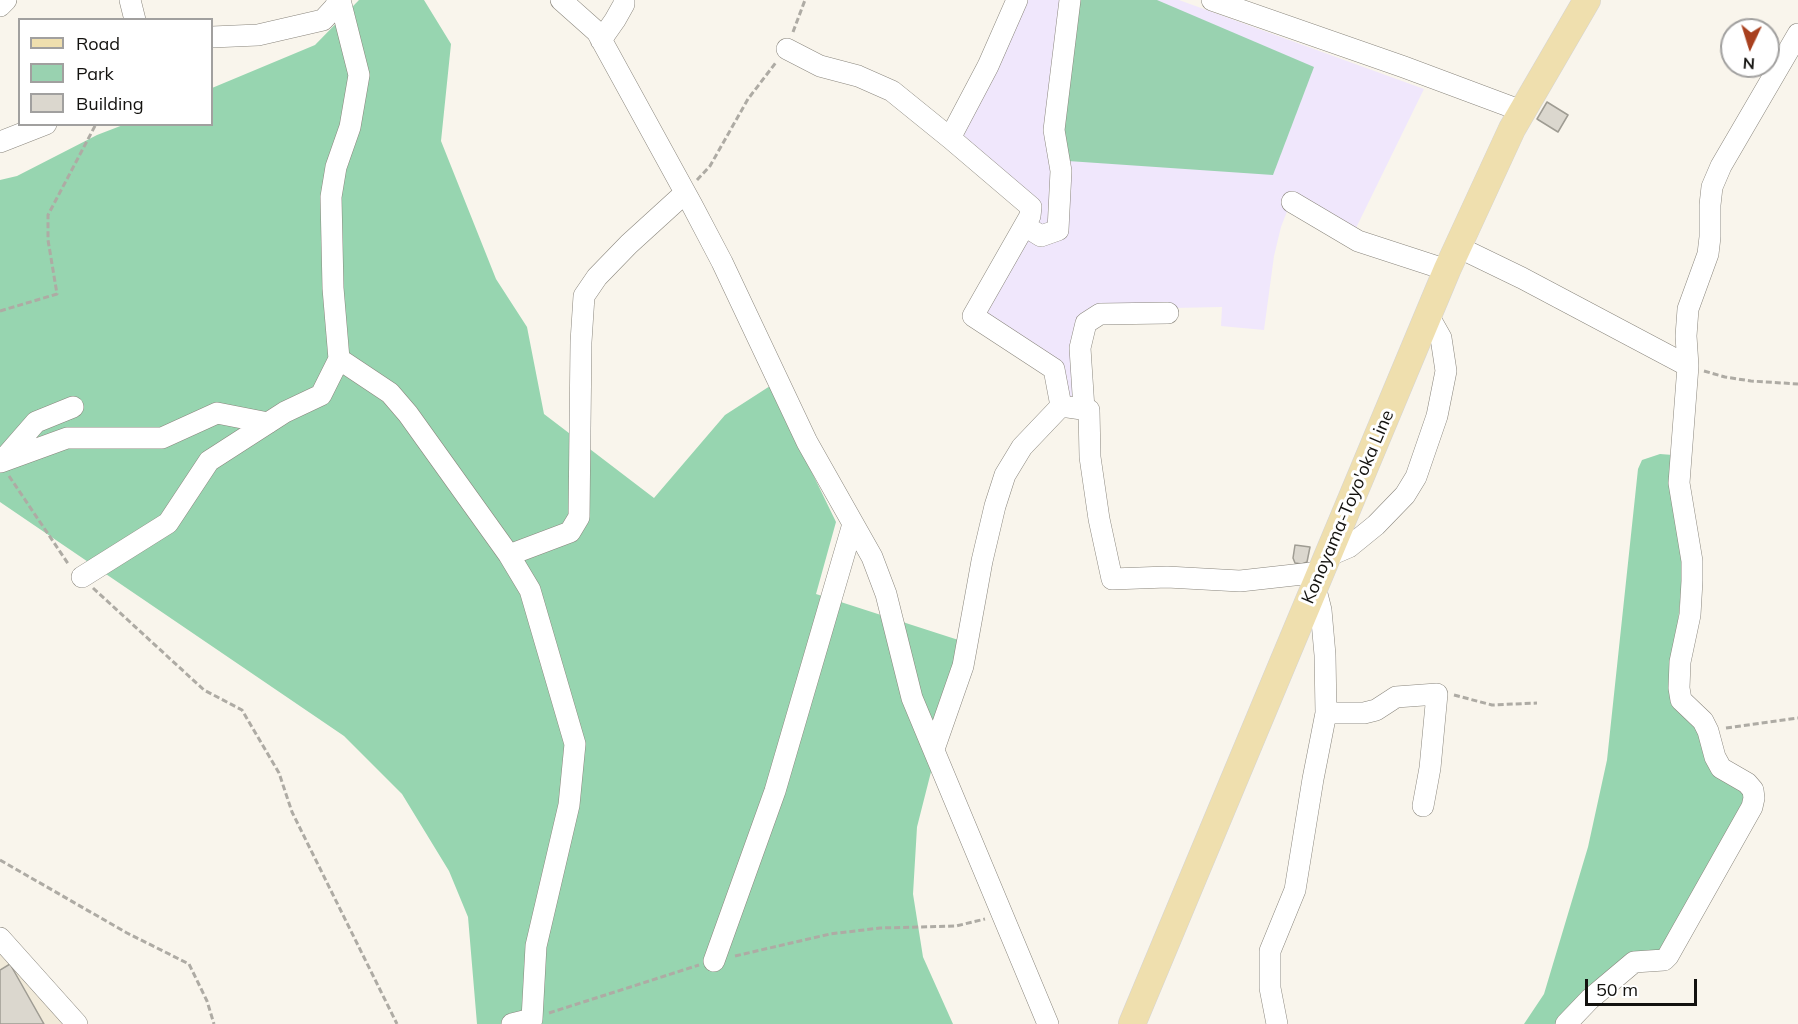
<!DOCTYPE html>
<html>
<head>
<meta charset="utf-8">
<style>
  body { margin:0 }
  #map { position:relative; width:1798px; height:1024px; overflow:hidden; background:#f9f5ec; font-family:Mulish,sans-serif }
  canvas { display:block }
  .legend { position:absolute; left:18px; top:18px; width:195px; height:108px; box-sizing:border-box; background:#fff; border:2px solid #a1a09f; margin:0; padding:8px 10px; list-style:none; font-size:18px; color:#13120f }
  .legend li { display:flex; align-items:center; gap:12px; height:30px }
  .legend b { width:30px; border:2px solid #a1a09f }
  .north { position:absolute; left:1720px; top:18px; width:60px; height:60px; box-sizing:border-box; background:#fff; border:2px solid #a1a09f; border-radius:50%; rotate:184deg; font-size:16px; font-weight:700; line-height:24px; text-align:center; color:#13120f }
  .north::after { content:''; display:block; margin:auto; width:21px; height:27px; background:#a8401e; clip-path:polygon(50% 0,100% 100%,50% 72%,0 100%) }
  .scale { position:absolute; left:1585px; top:979px; width:112px; height:27px; box-sizing:border-box; border:3px solid #13120f; border-top:0; padding-left:8px; font-size:18px; line-height:21px; white-space:nowrap; color:#13120f; -webkit-text-stroke:4px #fff; paint-order:stroke }
</style>
</head>
<body>
<div id="map">
<canvas width="1798" height="1024"></canvas>
<ul class="legend">
<li><b style="height:8px;background:#efdfae"></b>Road</li>
<li><b style="height:16px;background:#99d2b0"></b>Park</li>
<li><b style="height:16px;background:#dbd7ce"></b>Building</li>
</ul>
<div class="north">N</div>
<div class="scale">50 m</div>
</div>
<script>
const g = document.querySelector('canvas').getContext('2d');
g.lineJoin = 'round';
function paint(path, color) { g.fillStyle = color; g.fill(path, 'evenodd'); }
const poly = rows => new Path2D(rows.map(r => 'M' + r).join(''));
function stroke(path, color, width, dash) { g.strokeStyle = color; g.lineWidth = width; g.lineCap = dash ? 'butt' : 'round'; g.setLineDash(dash || []); g.stroke(path); }
function write(font, color, halo, rows, align = 'center') {
  g.font = font + ' Mulish,sans-serif'; g.lineWidth = 6; g.setLineDash([]); g.textBaseline = 'middle'; g.strokeStyle = halo; g.fillStyle = color; for (const [text, x, y, turn = 0] of rows) {
    g.save(); g.translate(x, y); g.rotate((+turn || 0) * Math.PI / 180); g.textAlign = isNaN(turn) ? turn : align; if (halo) g.strokeText(text, 0, 0); g.fillText(text, 0, 0); g.restore();
  }
}
const built = poly([
  [0,947,72,1024,0,1024]
]);
const education = poly([
  [1020,0,1179,0,1424,89,1355,230,1293,196,1281,227,1274,256,1264,330,1221,326,1222,307,1173,308,1090,315,1080,403,1071,400,986,315,1041,209,957,137]
]);
const green = poly([
  [1076,0,1157,0,1314,67,1273,175,1068,161,1058,134]
]);
const forest = poly([
  [359,0,424,0,451,44,441,141,496,279,527,327,544,414,654,498,725,415,770,386,836,522,816,594,977,646,933,764,917,827,913,894,923,957,953,1024,477,1024,468,917,449,871,402,794,344,736,0,502,0,180,17,176,97,135,123,125,212,124,212,88,315,45],
  [1660,454,1673,455,1683,573,1674,662,1700,733,1746,796,1663,951,1642,953,1619,961,1556,1024,1524,1024,1544,994,1588,847,1607,760,1638,469,1642,460]
]);
const building = poly([
  [1547,102,1568,115,1558,132,1537,119,1547,102],
  [1295,545,1310,547,1307,562,1302,564,1295,563,1293,558,1295,545],
  [10,964,44,1024,0,1024,0,970,10,964]
]);
const path = poly([
  [793,32,805,0],
  [697,180,710,166,748,99,777,61],
  [0,311,57,294,48,240,48,215,96,124],
  [1704,371,1725,377,1751,381,1798,384],
  [9,476,69,565],
  [93,588,204,690,242,710,279,773,292,812,397,1024],
  [1454,695,1492,705,1537,703],
  [1726,728,1798,718],
  [0,860,127,933,189,964,207,1001,214,1024],
  [735,956,830,934,880,928,956,926,985,919],
  [549,1013,699,965]
]);
const minor = poly([
  [130,0,135,20],
  [340,0,359,75,350,127,336,167,331,197,333,288,339,359,390,393,408,414,509,555,530,590,575,744,569,805,536,946,532,1019,512,1024],
  [561,0,597,32,692,205,722,262,807,442,872,557,886,594,912,698,1048,1024],
  [1017,0,988,66,950,138,1031,207,1030,216,973,316,1054,369,1061,406],
  [1212,0,1404,67,1522,111],
  [0,6,6,0],
  [212,37,258,35,323,20,335,7,338,0],
  [601,40,615,20,624,4,624,0],
  [787,49,820,66,858,76,892,91,950,138],
  [0,142,46,124],
  [1292,202,1358,241,1447,270],
  [1025,226,1041,236,1058,230,1061,171,1054,130,1070,0],
  [1458,247,1522,278,1688,366],
  [1061,406,1089,410,1090,457,1099,519,1112,579,1167,577,1240,581,1321,572],
  [73,407,36,422,1,462,67,438,162,438,217,413,268,423],
  [1084,409,1080,348,1086,323,1100,314,1168,313],
  [509,555,570,532,579,517,581,342,584,296,597,277,629,244,685,193],
  [1328,556,1349,547,1376,525,1405,495,1416,477,1437,416,1446,371,1441,338,1428,315],
  [82,577,168,523,209,461,285,412,321,395,339,359],
  [1326,713,1364,713,1376,710,1396,697,1437,694,1430,768,1423,806],
  [934,749,963,666,982,561,995,506,1005,475,1022,447,1061,406],
  [0,938,77,1024],
  [714,961,775,791,853,524],
  [1277,1024,1270,988,1270,951,1295,890,1313,779,1326,713,1325,655,1321,610,1315,586],
  [1566,1024,1590,999,1634,962,1664,960,1668,956,1752,807,1754,798,1753,790,1747,783,1721,768,1715,757,1708,731,1703,721,1681,700,1679,688,1680,662,1690,615,1692,581,1692,561,1679,483,1688,366,1686,336,1688,309,1708,254,1710,237,1710,205,1712,187,1721,166,1798,34]
]);
const major = poly([
  [1132,1024,1447,270,1512,129,1587,0]
]);
const streetNames = [
  ["Konoyama-Toyo'oka Line",1348,507,-67]
];
paint(built, '#f1ead9');
paint(education, '#f0e7fc');
paint(green, '#99d2b0');
paint(forest, '#97d5b0');
paint(building, '#dbd7ce');
stroke(building, '#9f9c93', 1.5);
stroke(minor, '#8a867d', 22);
stroke(major, '#d5d4d4', 28);
stroke(path, '#aeaba4', 3, [6, 3]);
stroke(minor, '#fff', 21);
stroke(major, '#efdfae', 27);
write('18px', '#13120f', '#fff', streetNames);
</script>
</body>
</html>
